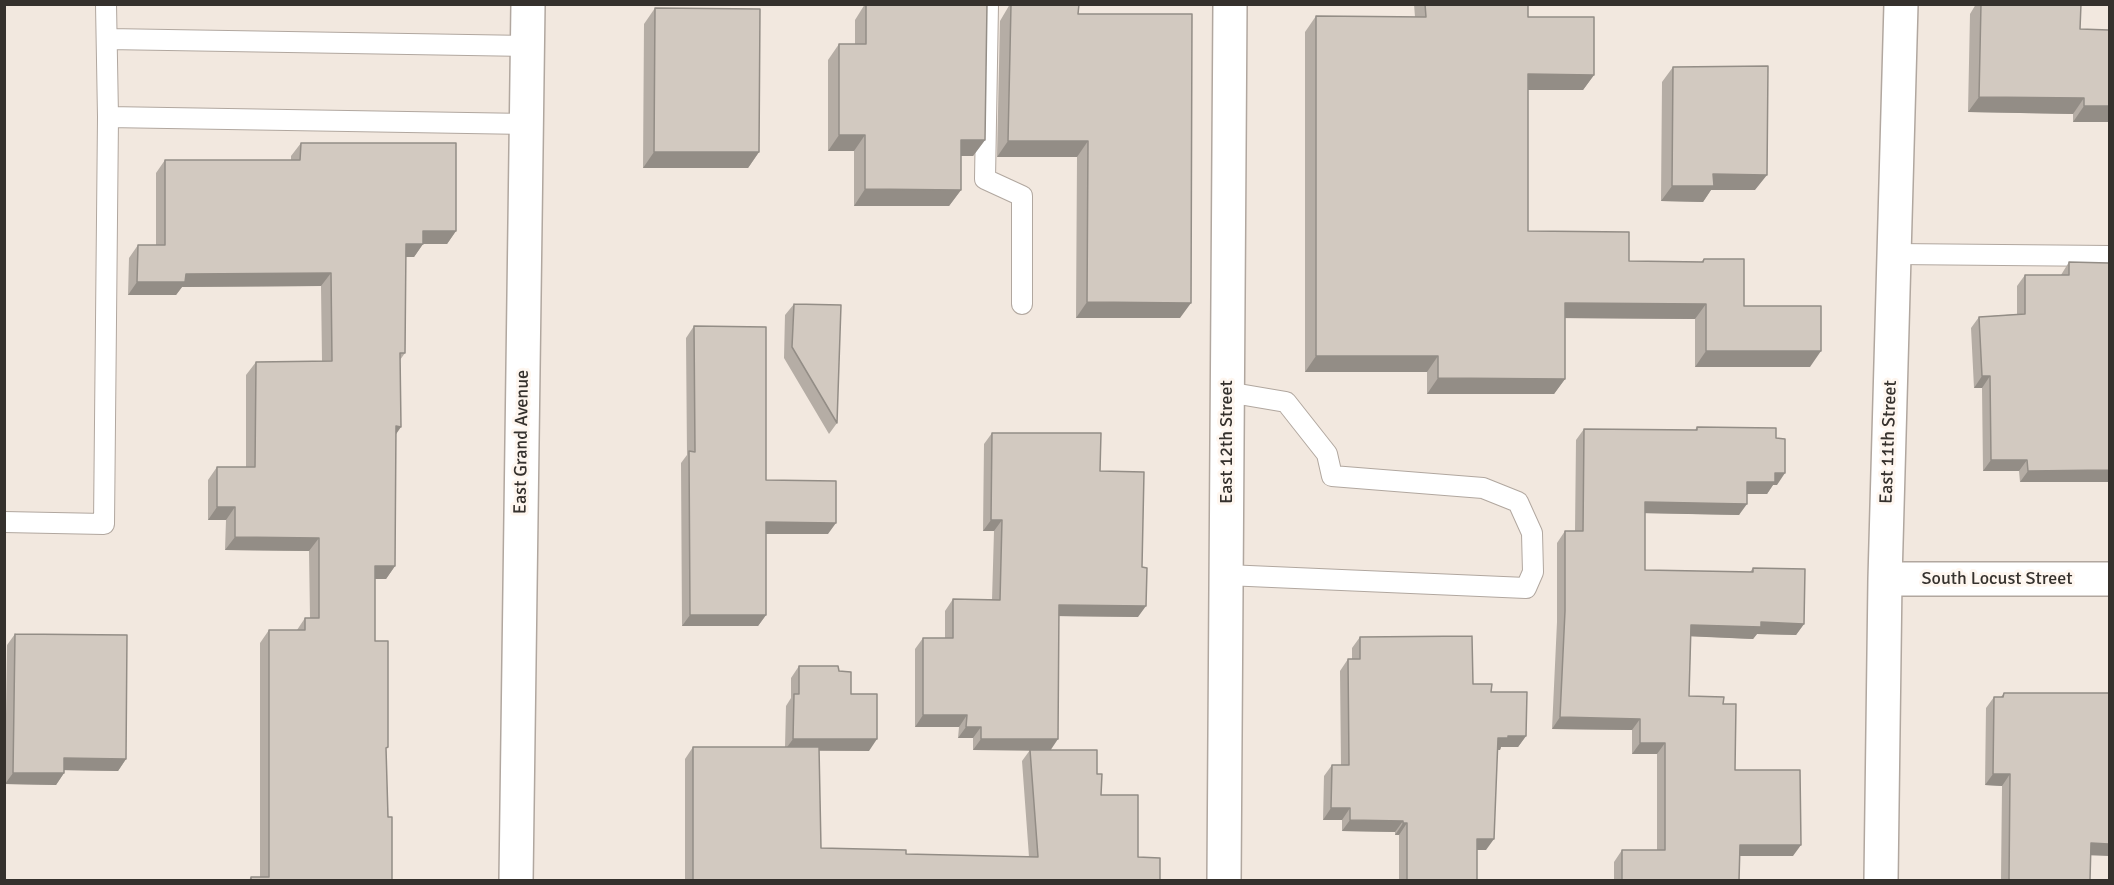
<!DOCTYPE html>
<html>
<head>
<meta charset="utf-8">
<style>
  body { margin:0 }
  #map { position:relative; width:2114px; height:885px; overflow:hidden; background:#f2e8df; font-family:Signika,sans-serif }
  canvas { display:block }
  .frame { position:absolute; inset:0; border:6px solid #35312d; pointer-events:none }
</style>
</head>
<body>
<div id="map">
<canvas width="2114" height="885"></canvas>
<div class="frame"></div>
</div>
<script>
const g = document.querySelector('canvas').getContext('2d');
g.lineJoin = 'round';
const poly = rows => new Path2D(rows.map(r => 'M' + r).join(''));
function stroke(path, color, width, dash) { g.strokeStyle = color; g.lineWidth = width; g.lineCap = dash ? 'butt' : 'round'; g.setLineDash(dash || []); g.stroke(path); }
function paint(path, color) { g.fillStyle = color; g.fill(path, 'evenodd'); }
function write(font, color, halo, rows, align = 'center') {
  g.font = font + ' Signika,sans-serif'; g.lineWidth = 6; g.setLineDash([]); g.textBaseline = 'middle'; g.strokeStyle = halo; g.fillStyle = color; for (const [text, x, y, turn = 0] of rows) {
    g.save(); g.translate(x, y); g.rotate((+turn || 0) * Math.PI / 180); g.textAlign = isNaN(turn) ? turn : align; if (halo) g.strokeText(text, 0, 0); g.fillText(text, 0, 0); g.restore();
  }
}
const lane = poly([
  [988,4,985,179,1022,196,1022,304],
  [108,39,528,46],
  [108,117,527,124],
  [1895,254,2110,256],
  [4,522,104,524,108,117,106,4],
  [1226,575,1526,588,1533,572,1532,533,1518,502,1483,488,1332,476,1327,454,1286,402,1227,392]
]);
const street = poly([
  [1885,579,2110,579],
  [1224,880,1230,4],
  [1881,880,1885,579,1901,4]
]);
const secondary = poly([
  [516,880,528,4]
]);
const wall = poly([
  [865,4,987,4,985,140,973,156,961,156,961,190,949,206,854,206,854,151,828,151,828,60,839,44,855,44,855,20],
  [1010,4,1079,4,1078,14,1180,318,1076,318,1077,157,997,157,1000,21],
  [1414,4,1528,4,1528,17,1594,75,1583,90,1528,90,1528,231,1629,261,1701,262,1704,259,1744,306,1810,367,1695,367,1695,319,1565,318,1565,379,1554,394,1427,394,1427,372,1305,372,1305,32,1316,16,1415,17],
  [1976,4,2081,4,2080,29,2109,122,2073,122,2073,114,1968,112,1970,14],
  [655,8,759,152,748,168,643,168,644,24],
  [1673,67,1755,190,1711,190,1703,202,1661,201,1662,82],
  [301,143,456,231,447,244,423,244,414,257,406,257,405,353,400,360,396,434,395,566,386,579,375,579,375,641,386,750,388,817,392,880,249,880,251,877,260,877,260,643,269,630,297,630,305,618,310,618,309,551,225,550,226,520,208,520,208,480,217,467,246,467,246,375,256,362,322,361,321,286,182,287,176,295,128,295,129,258,138,245,156,245,156,173,165,160,291,160,291,156],
  [2069,262,2109,482,2020,482,2019,471,1983,471,1982,388,1974,388,1971,328,1979,317,2017,314,2017,286,2025,275,2061,275],
  [794,304,837,423,829,434,784,358,785,315],
  [694,326,766,480,828,534,766,534,766,615,758,626,682,626,681,463,687,455,686,338],
  [1697,427,1777,485,1773,485,1767,494,1747,494,1739,515,1645,513,1645,570,1750,572,1753,568,1804,624,1796,635,1757,634,1753,639,1691,636,1689,696,1723,704,1735,770,1793,856,1740,856,1739,880,1614,880,1614,862,1622,850,1657,850,1657,754,1632,754,1632,730,1552,729,1557,622,1557,543,1565,531,1575,531,1576,440,1584,429,1695,430],
  [992,433,1100,471,1138,617,1059,616,1051,750,1097,774,1101,795,1138,857,1160,880,685,880,685,759,693,747,785,747,786,706,791,698,791,678,799,666,839,671,851,694,869,751,819,751,821,848,906,854,1029,857,1022,761,1030,750,973,750,973,738,958,738,959,727,915,727,915,649,923,638,945,638,945,611,953,599,992,600,994,531,983,531,984,444],
  [15,634,126,759,118,771,64,770,64,773,56,785,5,784,7,645],
  [1360,637,1491,692,1526,736,1518,747,1501,747,1500,750,1497,750,1486,850,1477,850,1477,880,1399,880,1399,835,1395,835,1395,832,1342,831,1342,820,1323,820,1324,776,1332,765,1341,765,1340,671,1348,659,1352,659,1352,648],
  [2004,693,2091,855,2090,880,2001,880,2002,786,1985,785,1986,708,1994,697,2001,697]
]);
const shadedWall = poly([
  [1528,74,1594,75,1583,90,1517,90],
  [1979,97,2084,98,2073,114,1968,112],
  [2084,106,2109,106,2109,122,2073,122],
  [839,135,865,135,854,151,828,151],
  [961,140,985,140,973,156,950,156],
  [1008,141,1088,141,1077,157,997,157],
  [654,152,759,152,748,168,643,168],
  [1713,174,1767,175,1755,190,1711,190,1703,202,1661,201,1672,186],
  [865,189,961,190,949,206,854,206],
  [423,231,456,231,447,244,423,244,414,257,397,257,406,244],
  [331,273,321,286,182,287,176,295,128,295,137,282,186,274],
  [1087,302,1191,303,1180,318,1076,318],
  [1565,303,1706,304,1695,319,1554,318],
  [1706,351,1821,351,1810,367,1695,367],
  [1316,356,1438,356,1427,372,1305,372],
  [1982,376,1990,376,1982,388,1974,388],
  [1438,378,1565,379,1554,394,1427,394],
  [396,426,401,427,392,440],
  [1991,460,2027,460,2019,471,1983,471],
  [2109,470,2109,482,2020,482,2028,471],
  [1775,473,1785,473,1777,485,1773,485,1767,494,1739,494,1747,482],
  [1645,502,1747,504,1739,515,1637,513],
  [217,507,235,507,226,520,208,520],
  [991,520,1002,520,994,531,983,531],
  [766,522,836,523,828,534,758,534],
  [235,537,319,538,309,551,225,550],
  [375,566,395,566,386,579,366,579],
  [1059,605,1146,606,1138,617,1051,616],
  [690,615,766,615,758,626,682,626],
  [1761,622,1804,624,1796,635,1757,634,1753,639,1683,636,1691,625],
  [923,715,967,715,959,727,915,727],
  [1560,717,1640,719,1632,730,1552,729],
  [966,727,981,727,973,738,958,738],
  [1508,736,1526,736,1518,747,1501,747,1500,750,1490,750,1498,738],
  [793,739,877,739,869,751,785,750],
  [981,739,1058,739,1050,751,973,750],
  [1640,743,1665,743,1657,754,1632,754],
  [64,758,126,759,118,771,56,770],
  [13,773,64,773,56,785,5,784],
  [1993,774,2010,774,2002,786,1985,785],
  [1331,808,1350,808,1342,820,1323,820],
  [1350,820,1403,821,1395,832,1342,831],
  [1403,823,1407,823,1399,835,1395,835],
  [1477,839,1494,839,1486,850,1469,850],
  [2091,843,2109,844,2109,856,2083,855],
  [1740,845,1801,845,1793,856,1732,856]
]);
const building = poly([
  [866,4,987,4,985,140,961,140,961,190,865,189,865,135,839,135,839,44,866,44,866,4],
  [1079,4,1078,14,1192,14,1191,303,1087,302,1088,141,1008,141,1011,5,1079,4],
  [1425,4,1528,4,1528,17,1594,17,1594,75,1528,74,1528,231,1629,232,1629,261,1703,262,1704,259,1744,259,1744,306,1821,306,1821,351,1706,351,1706,304,1565,303,1565,379,1438,378,1438,356,1316,356,1316,16,1426,17,1425,4],
  [1981,4,2081,4,2080,29,2109,30,2109,106,2084,106,2084,98,1979,97,1981,4],
  [655,8,760,9,759,152,654,152,655,8],
  [1768,66,1767,175,1713,174,1714,186,1672,186,1673,67,1768,66],
  [301,143,456,143,456,231,423,231,423,244,406,244,405,353,400,353,401,427,396,426,395,566,375,566,375,641,388,641,388,747,386,748,388,817,392,817,392,880,251,880,251,877,269,877,269,630,305,630,305,618,319,618,319,538,235,537,235,507,217,507,217,467,255,467,256,362,332,361,331,273,186,274,185,282,137,282,138,245,165,245,165,160,300,160,301,143],
  [2069,262,2109,263,2109,470,2028,471,2027,460,1991,460,1990,376,1982,376,1979,317,2025,314,2025,275,2069,275,2069,262],
  [794,304,841,305,837,423,792,347,794,304],
  [694,326,766,327,766,480,836,481,836,523,766,522,766,615,690,615,689,451,695,452,694,326],
  [1697,427,1776,428,1776,438,1785,439,1785,473,1775,473,1775,482,1747,482,1747,504,1645,502,1645,570,1753,572,1753,568,1805,569,1804,624,1761,622,1761,627,1691,625,1689,696,1724,697,1723,704,1736,704,1735,770,1800,770,1801,845,1740,845,1739,880,1622,880,1622,850,1665,850,1665,743,1640,743,1640,719,1560,717,1565,611,1565,531,1583,531,1584,429,1697,430,1697,427],
  [992,433,1101,433,1100,471,1144,472,1142,567,1147,568,1146,606,1059,605,1058,739,981,739,981,727,966,727,967,715,923,715,923,638,953,638,953,599,1000,600,1002,520,991,520,992,433],
  [15,634,127,635,126,759,64,758,64,773,13,773,15,634],
  [1472,636,1473,684,1492,684,1491,692,1527,692,1526,736,1508,736,1508,738,1498,738,1494,839,1477,839,1477,880,1407,880,1407,823,1403,823,1403,821,1350,820,1350,808,1331,808,1332,765,1349,765,1348,659,1360,659,1360,637,1472,636],
  [799,666,838,666,839,671,851,672,851,694,877,694,877,739,793,739,794,694,799,694,799,666],
  [2004,693,2109,693,2109,844,2091,843,2090,880,2009,880,2010,774,1993,774,1994,697,2003,697,2004,693],
  [693,747,819,747,821,848,906,850,906,854,1038,857,1030,750,1097,750,1097,774,1102,774,1101,795,1138,795,1138,857,1160,858,1160,880,693,880,693,747]
]);
const streetNames = [
  ["East Grand Avenue",522,442,-89],
  ["East 12th Street",1227,442,-90],
  ["East 11th Street",1889,442,-88],
  ["South Locust Street",1997,579]
];
stroke(lane, '#b1a79f', 22);
stroke(street, '#b1a79f', 36);
stroke(secondary, '#b1a79f', 36);
stroke(lane, '#fff', 20);
stroke(street, '#fff', 33);
stroke(secondary, '#fff', 33);
paint(wall, '#b5ada5');
paint(shadedWall, '#938d86');
paint(building, '#d2c9c0');
stroke(building, '#938d86', 1.5);
write('18px', '#35312d', '#fef6ef', streetNames);
</script>
</body>
</html>
